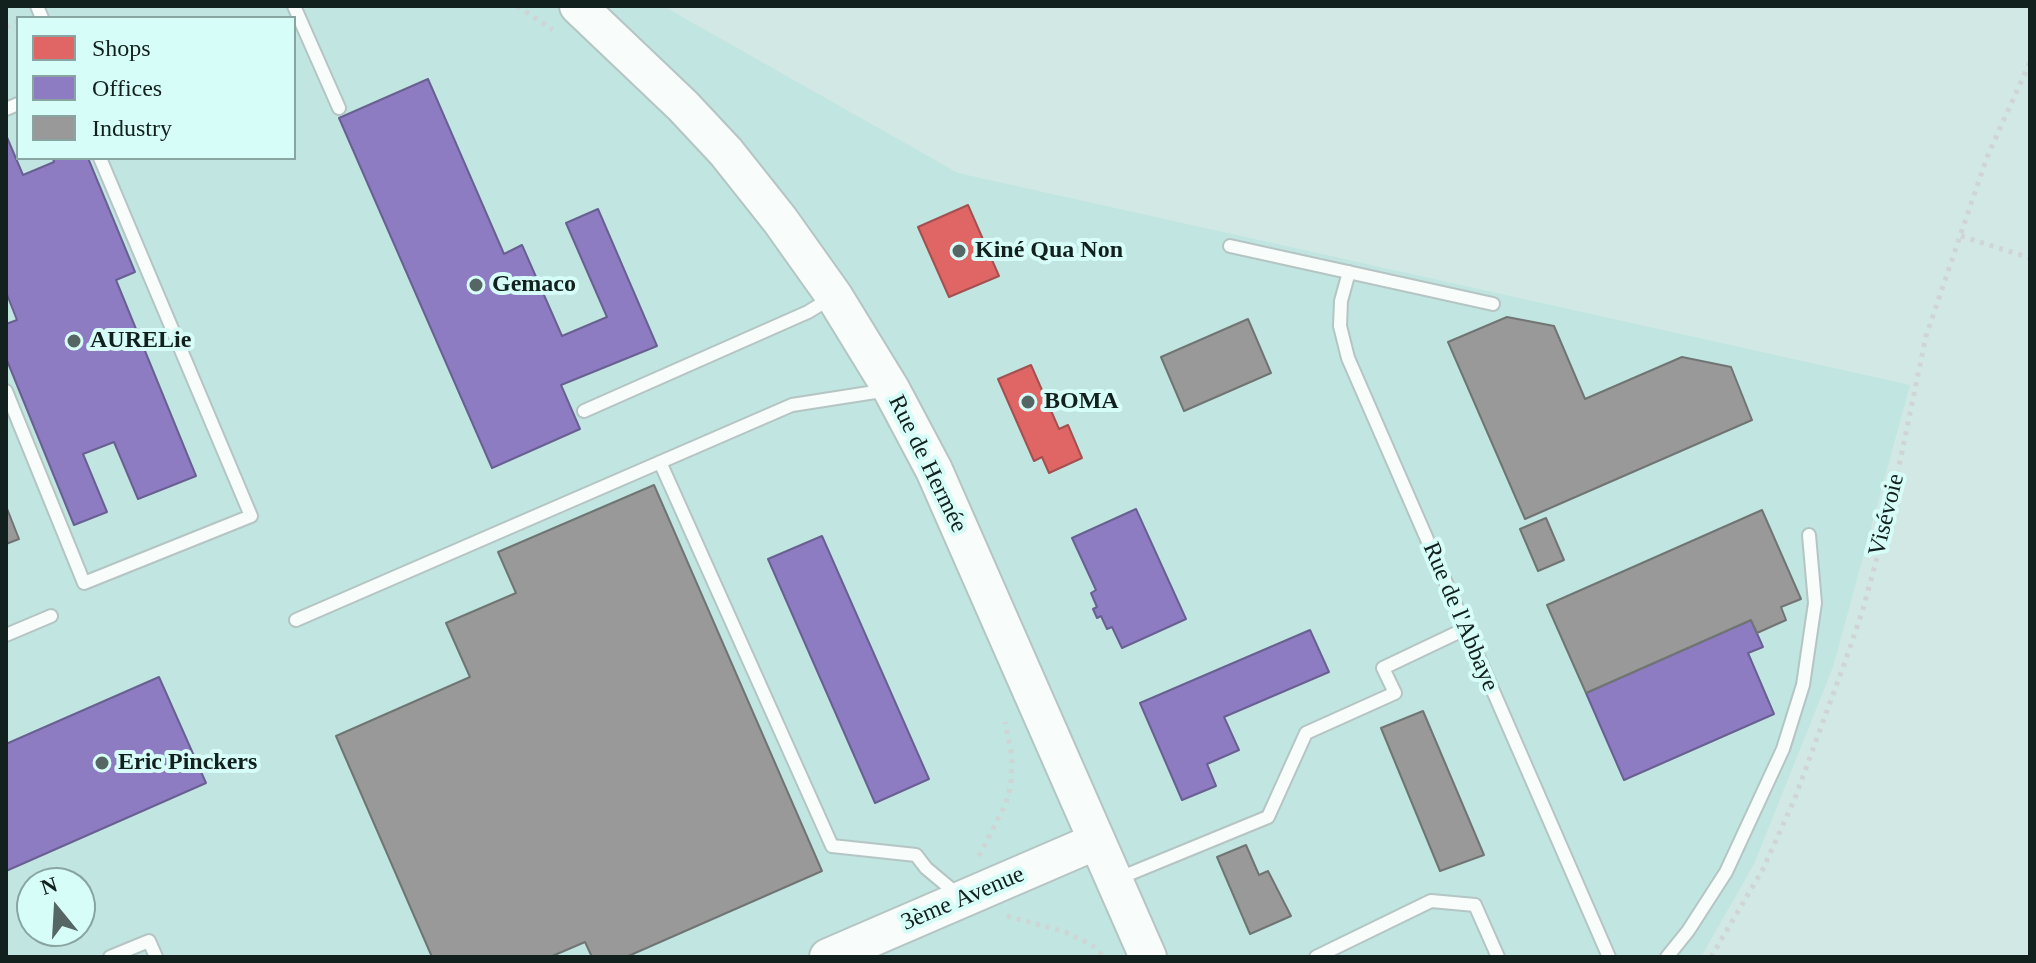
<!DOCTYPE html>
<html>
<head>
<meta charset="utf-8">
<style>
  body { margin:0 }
  #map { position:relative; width:2036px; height:963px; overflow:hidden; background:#d2e8e5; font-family:"Times New Roman",serif }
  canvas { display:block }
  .frame { position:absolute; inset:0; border:8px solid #12201e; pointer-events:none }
  .legend { position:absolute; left:16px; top:16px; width:280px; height:144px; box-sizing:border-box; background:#d7fdf8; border:2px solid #88a5a1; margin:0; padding:10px 14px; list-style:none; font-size:24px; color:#12201e }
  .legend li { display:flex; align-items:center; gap:16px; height:40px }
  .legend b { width:40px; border:2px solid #88a5a1 }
  .north { position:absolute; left:16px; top:867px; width:80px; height:80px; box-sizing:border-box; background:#d7fdf8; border:2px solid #88a5a1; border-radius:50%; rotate:342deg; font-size:22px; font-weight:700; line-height:32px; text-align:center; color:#12201e }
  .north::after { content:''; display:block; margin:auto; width:28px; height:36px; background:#556664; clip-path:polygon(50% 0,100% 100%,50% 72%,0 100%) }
</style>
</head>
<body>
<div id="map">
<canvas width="2036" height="963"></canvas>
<div class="frame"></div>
<ul class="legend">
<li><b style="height:22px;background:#e06666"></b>Shops</li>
<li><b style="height:22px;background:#8e7cc3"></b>Offices</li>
<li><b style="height:22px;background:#999"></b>Industry</li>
</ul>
<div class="north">N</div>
</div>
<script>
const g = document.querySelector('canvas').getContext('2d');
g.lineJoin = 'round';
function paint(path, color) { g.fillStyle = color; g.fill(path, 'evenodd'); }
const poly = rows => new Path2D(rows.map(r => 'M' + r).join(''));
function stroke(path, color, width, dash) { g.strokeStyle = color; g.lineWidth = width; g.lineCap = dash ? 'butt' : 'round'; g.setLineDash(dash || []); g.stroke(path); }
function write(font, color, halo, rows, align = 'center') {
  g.font = font + ' "Times New Roman",serif'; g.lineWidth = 8; g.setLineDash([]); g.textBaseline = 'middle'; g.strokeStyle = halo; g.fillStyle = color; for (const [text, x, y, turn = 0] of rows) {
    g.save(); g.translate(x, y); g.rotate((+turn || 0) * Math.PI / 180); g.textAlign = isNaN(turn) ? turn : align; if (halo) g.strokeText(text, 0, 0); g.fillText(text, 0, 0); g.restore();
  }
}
const built = poly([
  [6,6,663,6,958,173,1910,385,1833,667,1754,864,1701,957,6,957],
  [18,18,294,18,294,158,18,158],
  [32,883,80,883,80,931,32,931]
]);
const shops = poly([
  [968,205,999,276,949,297,918,227,968,205],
  [1031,365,1059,429,1068,425,1082,458,1049,473,1042,457,1034,461,998,379,1031,365]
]);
const offices = poly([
  [428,79,504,254,522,245,562,336,607,317,566,223,598,209,657,346,561,385,580,429,492,468,339,118,428,79],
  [6,135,23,175,54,162,53,158,88,158,135,272,116,280,196,476,138,499,114,442,83,454,107,512,74,525,6,358,6,324,17,320,6,292,6,135],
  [1136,509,1186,619,1122,648,1112,627,1107,629,1101,616,1097,618,1093,609,1097,607,1091,593,1096,590,1072,538,1136,509],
  [822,536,929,779,875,803,768,559,822,536],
  [1751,620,1763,647,1748,653,1774,714,1624,780,1586,693,1751,620],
  [1310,630,1329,672,1224,717,1239,750,1207,764,1216,786,1182,800,1140,703,1310,630],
  [159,677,206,783,6,871,6,744,159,677]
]);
const industry = poly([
  [1507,317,1554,326,1585,399,1682,357,1731,367,1752,420,1525,519,1448,342,1507,317],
  [1248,319,1271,373,1184,411,1161,357,1248,319],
  [654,485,822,871,626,957,592,957,585,942,550,957,432,957,336,736,470,677,446,623,516,593,498,552,654,485],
  [6,506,19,539,6,544,6,506],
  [1762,510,1801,599,1781,607,1786,620,1757,633,1751,620,1586,693,1547,605,1762,510],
  [1546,518,1564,560,1538,571,1520,529,1546,518],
  [1423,711,1484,855,1440,871,1381,728,1423,711],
  [1246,845,1259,875,1268,871,1291,916,1250,934,1217,857,1246,845]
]);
const path = poly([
  [517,6,553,30],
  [6,27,18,22],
  [1961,236,2030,258],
  [979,856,1006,803,1011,784,1012,756,1005,722],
  [1007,916,1065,932,1092,945,1104,957],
  [1711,957,1763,869,1795,798,1846,659,1863,609,1890,510,1926,336,1987,157,2030,62]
]);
const lane = poly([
  [37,6,42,18],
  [294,6,339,108],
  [6,109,18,104],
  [1230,246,1493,304],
  [1349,272,1341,301,1340,326,1348,358,1609,957],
  [6,391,84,583,251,516,100,158],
  [584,411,808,312,831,298],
  [660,462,832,846,916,855,926,868,957,894],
  [296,620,792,405,888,390],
  [6,635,51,616],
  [1117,879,1268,817,1306,733,1395,693,1383,668,1465,629],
  [110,957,149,941,156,957],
  [1316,957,1431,901,1475,905,1498,957],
  [1667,957,1688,931,1726,872,1783,749,1803,685,1815,603,1809,535]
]);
const secondary = poly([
  [578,6,683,106,726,152,780,220,834,296,891,389,934,470,1148,957],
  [828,957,1097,841]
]);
const markers = [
  [959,251,8,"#556664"],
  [476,285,8,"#556664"],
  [74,341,8,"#556664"],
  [1028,402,8,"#556664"],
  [102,763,8,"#556664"]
];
const poiNames = [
  ["Kiné Qua Non",975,251],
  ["Gemaco",492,285],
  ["AURELie",90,341],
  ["BOMA",1044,402],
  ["Eric Pinckers",118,763]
];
const streetNames = [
  ["Rue de Hermée",927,464,64],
  ["Visévoie",1887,515,-76],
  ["Rue de l'Abbaye",1460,617,67],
  ["3ème Avenue",963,899,-23]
];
paint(built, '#c1e5e0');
paint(shops, '#e06666');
stroke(shops, '#a25150', 2);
paint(offices, '#8e7cc3');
stroke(offices, '#696092', 2);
paint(industry, '#999');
stroke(industry, '#707574', 2);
stroke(lane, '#b4c5c3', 16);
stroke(secondary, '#b4c5c3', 40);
stroke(path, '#cfd5d5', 5, [4, 6]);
stroke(lane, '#f8fcfb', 12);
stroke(secondary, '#f8fcfb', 36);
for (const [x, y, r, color] of markers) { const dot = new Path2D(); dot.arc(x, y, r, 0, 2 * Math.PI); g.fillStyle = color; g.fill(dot); stroke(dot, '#d7fdf8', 3); }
write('bold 24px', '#12201e', '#d7fdf8', poiNames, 'left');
write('24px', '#12201e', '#d7fdf8', streetNames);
</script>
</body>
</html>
